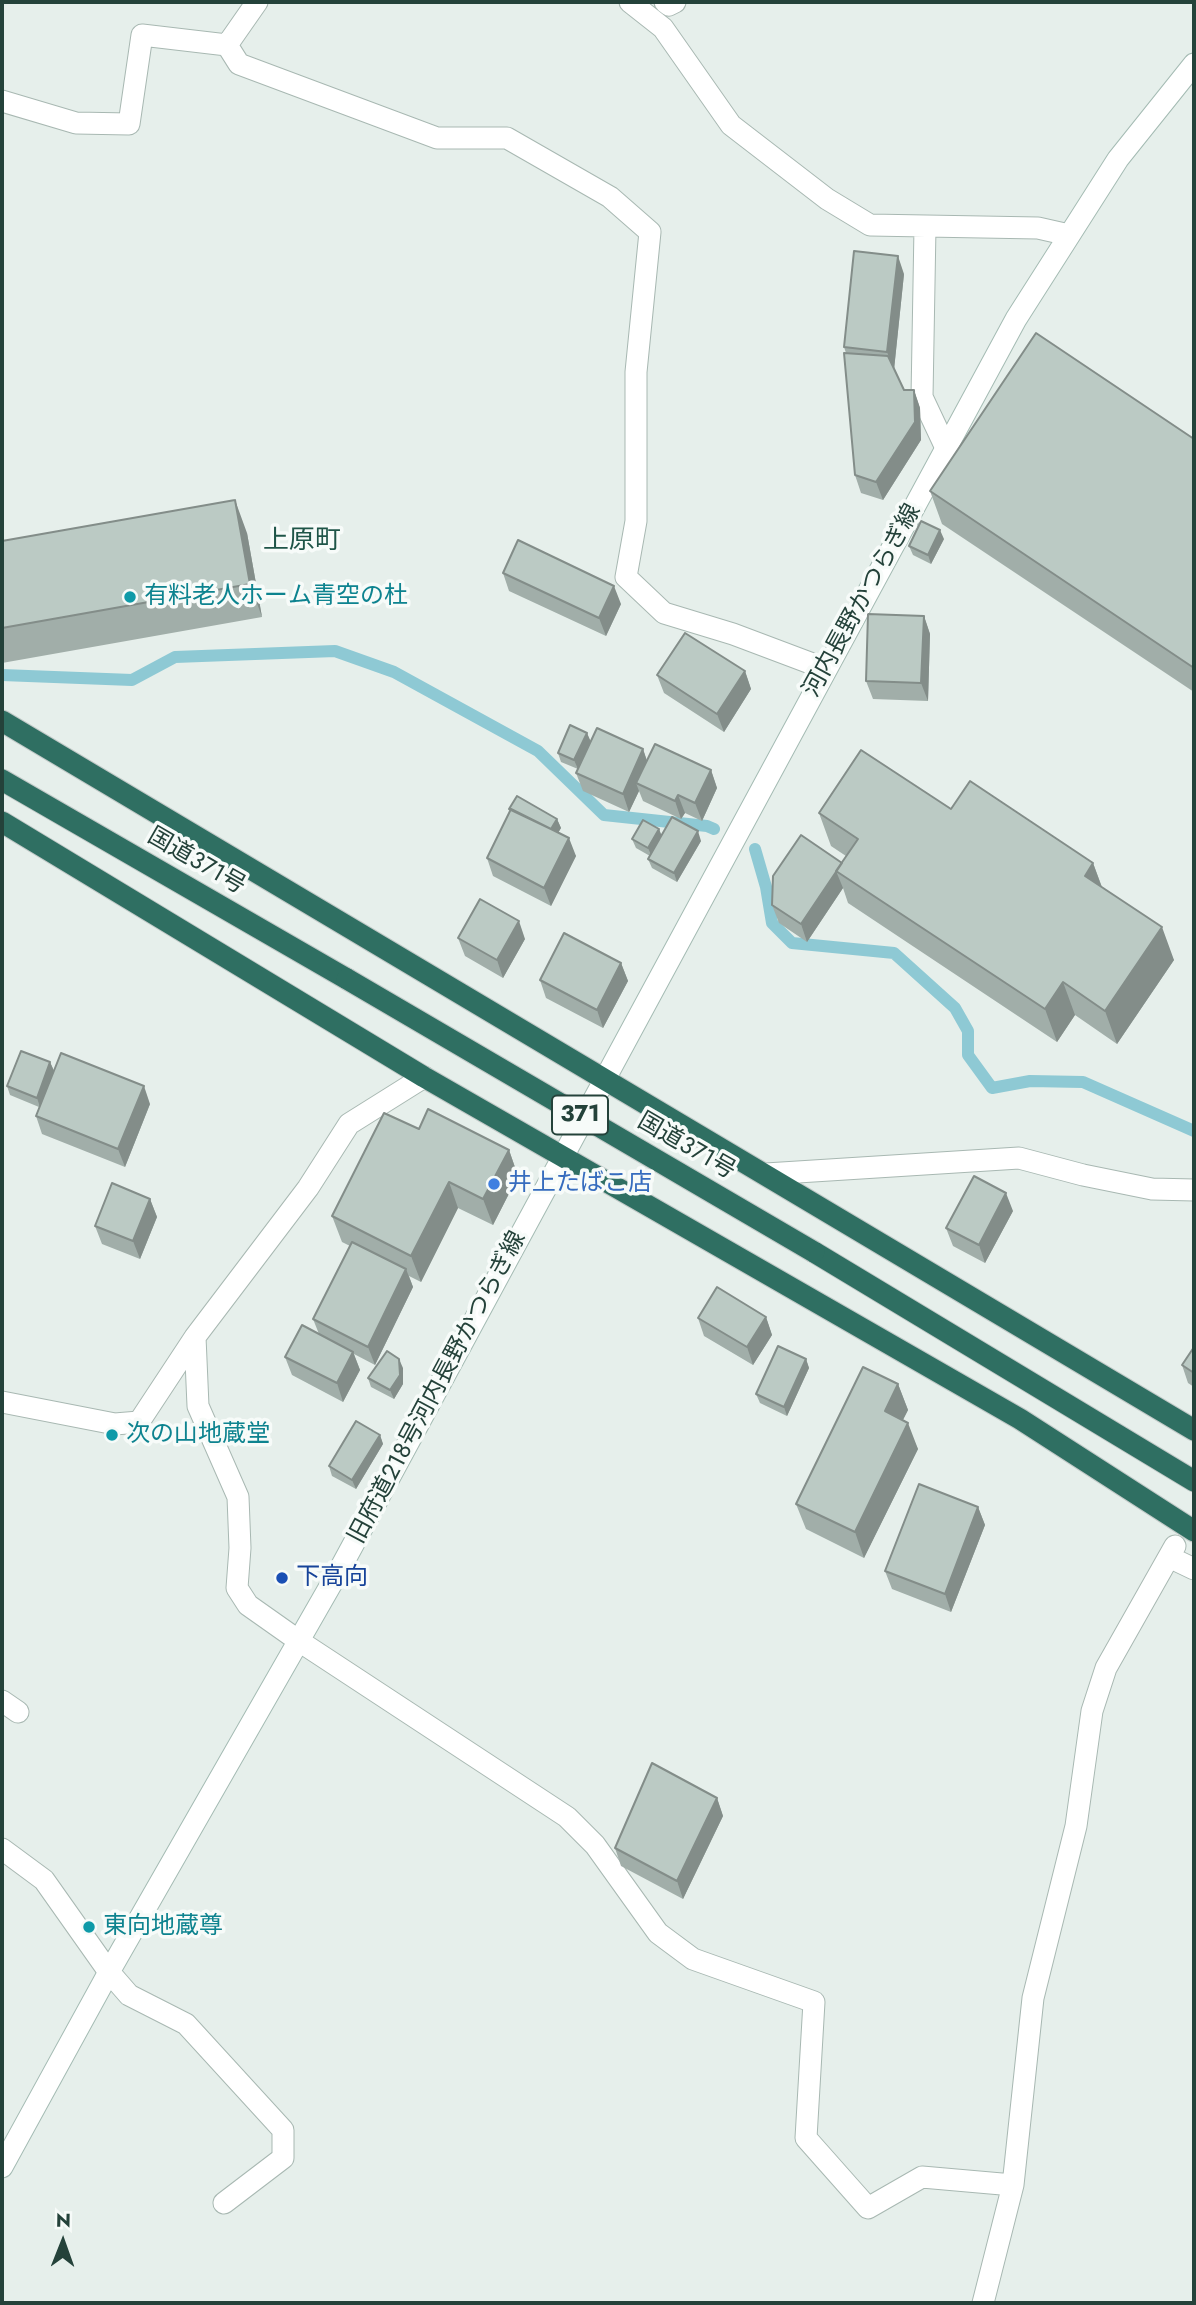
<!DOCTYPE html>
<html>
<head>
<meta charset="utf-8">
<style>
  body { margin:0 }
  #map { position:relative; width:1196px; height:2305px; overflow:hidden; background:#e6efeb; font-family:Jost,sans-serif }
  canvas { display:block }
  .frame { position:absolute; inset:0; border:4px solid #24423a; pointer-events:none }
  .north { position:absolute; left:28px; top:2207px; width:70px; height:70px; -webkit-text-stroke:5px #f7fbf9; paint-order:stroke; rotate:1deg; font-size:19px; font-weight:700; line-height:28px; text-align:center; color:#24423a }
  .north::after { content:''; display:block; margin:auto; width:24px; height:32px; background:#24423a; clip-path:polygon(50% 0,100% 100%,50% 72%,0 100%) }
</style>
</head>
<body>
<div id="map">
<canvas width="1196" height="2305"></canvas>
<div class="frame"></div>
<div class="north">N</div>
</div>
<script>
const g = document.querySelector('canvas').getContext('2d');
g.lineJoin = 'round';
const poly = rows => new Path2D(rows.map(r => 'M' + r).join(''));
function stroke(path, color, width, dash) { g.strokeStyle = color; g.lineWidth = width; g.lineCap = dash ? 'butt' : 'round'; g.setLineDash(dash || []); g.stroke(path); }
function paint(path, color) { g.fillStyle = color; g.fill(path, 'evenodd'); }
function write(font, color, halo, rows, align = 'center') {
  g.font = font + ' Jost,"Noto Sans JP",sans-serif'; g.lineWidth = 7; g.setLineDash([]); g.textBaseline = 'middle'; g.strokeStyle = halo; g.fillStyle = color; for (const [text, x, y, turn = 0] of rows) {
    g.save(); g.translate(x, y); g.rotate((+turn || 0) * Math.PI / 180); g.textAlign = isNaN(turn) ? turn : align; if (halo) g.strokeText(text, 0, 0); g.fillText(text, 0, 0); g.restore();
  }
}
const stream = poly([
  [2,675,132,680,175,657,335,651,394,672,538,751,604,815,707,826,714,829],
  [755,849,766,887,772,923,792,943,894,953,955,1008,968,1031,968,1055,992,1088,1030,1081,1083,1082,1194,1131]
]);
const street = poly([
  [630,2,663,28,731,125,827,199,870,225,1038,228,1069,235],
  [665,2,669,5,675,2],
  [227,45,257,2],
  [2,101,76,123,129,124,142,35,227,45,239,64,437,138,507,138,610,197,650,232,636,372,636,521,626,577,664,613,733,634,826,669],
  [925,227,922,397,946,448],
  [766,1174,1019,1158,1083,1175,1152,1189,1194,1190],
  [195,1337,198,1406,238,1497,240,1548,237,1588,248,1605,299,1641,567,1817,595,1845,658,1933,693,1959,814,2002,806,2138,868,2208,922,2177,1013,2185],
  [2,1402,115,1424,139,1422,195,1337,308,1188,349,1124,424,1077],
  [1169,1557,1194,1569],
  [2,1701,18,1712],
  [2,1849,44,1880,109,1972,129,1995,186,2024,283,2130,283,2158,224,2203],
  [983,2303,1013,2185,1033,1998,1076,1826,1092,1711,1106,1668,1175,1546]
]);
const secondary = poly([
  [2,2167,109,1972,341,1567,1016,319,1118,159,1194,64]
]);
const highway = poly([
  [2,721,1194,1430],
  [2,780,347,979],
  [2,822,424,1077,1020,1419,1194,1531],
  [814,1252,1194,1481]
]);
const highwayBridge = poly([
  [347,979,814,1252]
]);
const wall = poly([
  [904,274,894,369,904,390,914,390,920,408,921,440,883,500,861,493,855,475,846,353,844,347],
  [1194,439,1194,692,942,524,930,491],
  [247,533,262,617,2,663,2,541],
  [944,539,931,564,913,555,909,546],
  [503,573,621,604,606,636,509,591],
  [924,616,930,634,928,701,873,699,866,681],
  [745,671,751,689,724,732,664,693,657,675],
  [587,733,590,742,643,749,647,761,711,770,717,788,702,821,685,813,681,819,643,801,639,791,629,812,583,791,576,773,578,769,561,762,558,753],
  [509,809,557,819,561,828,558,833,576,856,551,906,493,876,487,858,510,811],
  [951,809,1093,863,1102,887,1174,960,1117,1044,1075,1015,1057,1042,848,903,843,888,807,942,779,923,772,905,842,863,846,856,831,846,819,813],
  [659,829,661,835,701,841,677,882,652,868,648,859,650,856,636,848,632,839],
  [458,938,525,939,503,978,465,956],
  [621,963,628,981,603,1028,546,998,540,980],
  [50,1062,54,1071,150,1104,125,1167,42,1134,36,1116,39,1107,10,1095,7,1086],
  [419,1129,509,1150,518,1176,493,1225,458,1208,421,1282,409,1276,413,1287,375,1365,354,1354,360,1370,343,1402,292,1375,285,1357,319,1334,313,1319,350,1246,342,1242,332,1216],
  [150,1199,157,1217,140,1259,102,1244,95,1226],
  [1013,1211,985,1263,953,1246,946,1228],
  [766,1317,772,1335,753,1365,704,1336,698,1318],
  [1194,1347,1194,1387,1188,1383,1182,1365],
  [806,1359,809,1368,787,1416,760,1403,756,1394],
  [403,1368,403,1384,394,1399,371,1387,368,1378],
  [898,1384,908,1410,903,1420,918,1449,864,1558,806,1529,796,1504],
  [380,1435,383,1444,356,1489,332,1476,329,1466],
  [978,1507,985,1525,951,1612,892,1589,885,1571],
  [717,1798,723,1816,683,1899,621,1866,615,1848]
]);
const shadedWall = poly([
  [898,256,904,274,894,370,887,352],
  [914,390,920,408,921,440,883,500,876,482],
  [235,500,247,533,262,617,250,584],
  [940,530,944,539,931,564,928,555],
  [614,586,621,604,606,636,599,618],
  [924,616,930,634,928,701,921,683],
  [745,671,751,689,724,732,717,714],
  [587,733,591,742,578,769,574,760],
  [643,749,649,767,636,783,639,791,629,812,623,794],
  [711,770,717,788,702,821,695,803],
  [678,795,685,813,681,819,675,801],
  [557,819,561,828,553,841,549,832],
  [659,829,663,839,652,857,648,848],
  [698,831,701,841,677,882,674,873],
  [569,838,576,856,551,906,544,888],
  [1093,863,1105,896,1085,876],
  [836,871,843,888,807,942,801,924],
  [519,921,525,939,503,978,497,960],
  [1162,927,1174,960,1117,1044,1105,1011],
  [621,963,628,981,603,1028,597,1010],
  [1063,982,1075,1015,1057,1042,1045,1009],
  [50,1062,54,1071,40,1107,37,1098],
  [144,1086,150,1104,125,1167,118,1149],
  [509,1150,518,1176,493,1225,483,1199],
  [449,1182,458,1208,421,1282,411,1256],
  [1006,1193,1013,1211,985,1263,979,1245],
  [150,1199,157,1217,140,1259,133,1241],
  [406,1269,413,1287,375,1365,368,1347],
  [766,1317,772,1335,753,1365,747,1347],
  [353,1352,360,1370,343,1402,337,1383],
  [399,1359,403,1368,403,1384,394,1399,390,1390],
  [806,1359,809,1368,787,1416,784,1407],
  [898,1384,908,1410,894,1437,885,1411],
  [908,1423,918,1449,864,1558,855,1532],
  [380,1435,383,1444,356,1489,352,1480],
  [978,1507,985,1525,951,1612,945,1594],
  [717,1798,723,1816,683,1899,677,1881]
]);
const building = poly([
  [854,251,898,256,887,352,844,347,854,251],
  [1036,333,1194,439,1194,668,930,491,1036,333],
  [844,353,888,356,904,390,914,390,915,422,876,482,855,475,844,353],
  [235,500,250,584,2,628,2,541,235,500],
  [921,521,940,530,928,555,909,546,921,521],
  [518,540,614,586,599,618,503,573,518,540],
  [868,614,924,616,921,683,866,681,868,614],
  [685,633,745,671,717,714,657,675,685,633],
  [570,725,587,733,574,760,558,753,570,725],
  [597,728,643,749,623,794,576,773,597,728],
  [655,744,711,770,695,803,678,795,675,801,636,783,655,744],
  [861,750,951,809,970,781,1093,863,1085,876,1162,927,1105,1011,1063,982,1045,1009,836,871,858,839,819,813,861,750],
  [517,796,557,819,551,829,509,809,517,796],
  [511,809,569,838,544,888,487,858,511,809],
  [672,817,698,831,674,873,648,859,672,817],
  [643,820,659,829,648,848,632,839,643,820],
  [801,835,842,863,801,924,772,905,773,876,801,835],
  [480,899,519,921,497,960,458,938,480,899],
  [564,933,621,963,597,1010,540,980,564,933],
  [21,1051,50,1062,37,1098,7,1086,21,1051],
  [61,1053,144,1086,118,1149,36,1116,61,1053],
  [428,1109,509,1150,483,1199,449,1182,411,1256,332,1216,384,1113,419,1129,428,1109],
  [974,1176,1006,1193,979,1245,946,1228,974,1176],
  [112,1183,150,1199,133,1241,95,1226,112,1183],
  [352,1242,406,1269,368,1347,313,1319,352,1242],
  [717,1287,766,1317,747,1347,698,1318,717,1287],
  [302,1325,353,1352,337,1383,285,1357,302,1325],
  [778,1346,806,1359,784,1407,756,1394,778,1346],
  [1194,1347,1194,1373,1182,1365,1194,1347],
  [387,1351,399,1359,400,1375,390,1390,368,1378,387,1351],
  [863,1367,898,1384,885,1411,908,1423,855,1532,796,1504,863,1367],
  [356,1421,380,1435,352,1480,329,1466,356,1421],
  [919,1484,978,1507,945,1594,885,1571,919,1484],
  [652,1763,717,1798,677,1881,615,1848,652,1763]
]);
const markers = [
  [130,597,7,"#0f9aa8"],
  [494,1184,7,"#3f7fe0"],
  [112,1435,7,"#0f9aa8"],
  [282,1578,7,"#1a4fb4"],
  [89,1927,7,"#0f9aa8"]
];
const shields = [
  [580,1115,56]
];
const shieldNames = [
  ["371",580,1115]
];
const cultureNames = [
  ["有料老人ホーム青空の杜",144,597],
  ["次の山地蔵堂",126,1435],
  ["東向地蔵尊",103,1927]
];
const streetNames = [
  ["河内長野かつらぎ線",863,601,-61],
  ["国道371号",196,862,30],
  ["国道371号",686,1147,30],
  ["旧府道218号河内長野かつらぎ線",438,1388,-62]
];
const shopNames = [
  ["井上たばこ店",508,1184]
];
const transitNames = [
  ["下高向",296,1578]
];
const neighbourhoodNames = [
  ["上原町",302,542]
];
stroke(stream, '#8ec9d4', 12);
stroke(street, '#a8b8b2', 23);
stroke(secondary, '#a4bbb3', 23);
stroke(highway, '#c2cac8', 23);
stroke(street, '#fff', 21);
stroke(secondary, '#fff', 21);
stroke(highway, '#2f6f62', 21);
stroke(highwayBridge, '#c2cac8', 23, []);
stroke(highwayBridge, '#2f6f62', 21);
paint(wall, '#a1aea9');
paint(shadedWall, '#838d89');
paint(building, '#bbcac4');
stroke(building, '#838d89', 2);
for (const [x, y, r, color] of markers) { const dot = new Path2D(); dot.arc(x, y, r, 0, 2 * Math.PI); g.fillStyle = color; g.fill(dot); stroke(dot, '#f7fbf9', 2.5); }
for (const [x, y, w] of shields) { const box = new Path2D(); box.roundRect(x - w / 2, y - 19.5, w, 39, 5); g.fillStyle = '#f7fbf9'; g.fill(box); stroke(box, '#24423a', 2); }
write('bold 23px', '#24423a', null, shieldNames);
write('24px', '#0d838f', '#f7fbf9', cultureNames, 'left');
write('24px', '#24423a', '#f7fbf9', streetNames);
write('24px', '#366cbe', '#f7fbf9', shopNames, 'left');
write('24px', '#164399', '#f7fbf9', transitNames, 'left');
write('26px', '#1f5548', '#f7fbf9', neighbourhoodNames);
</script>
</body>
</html>
